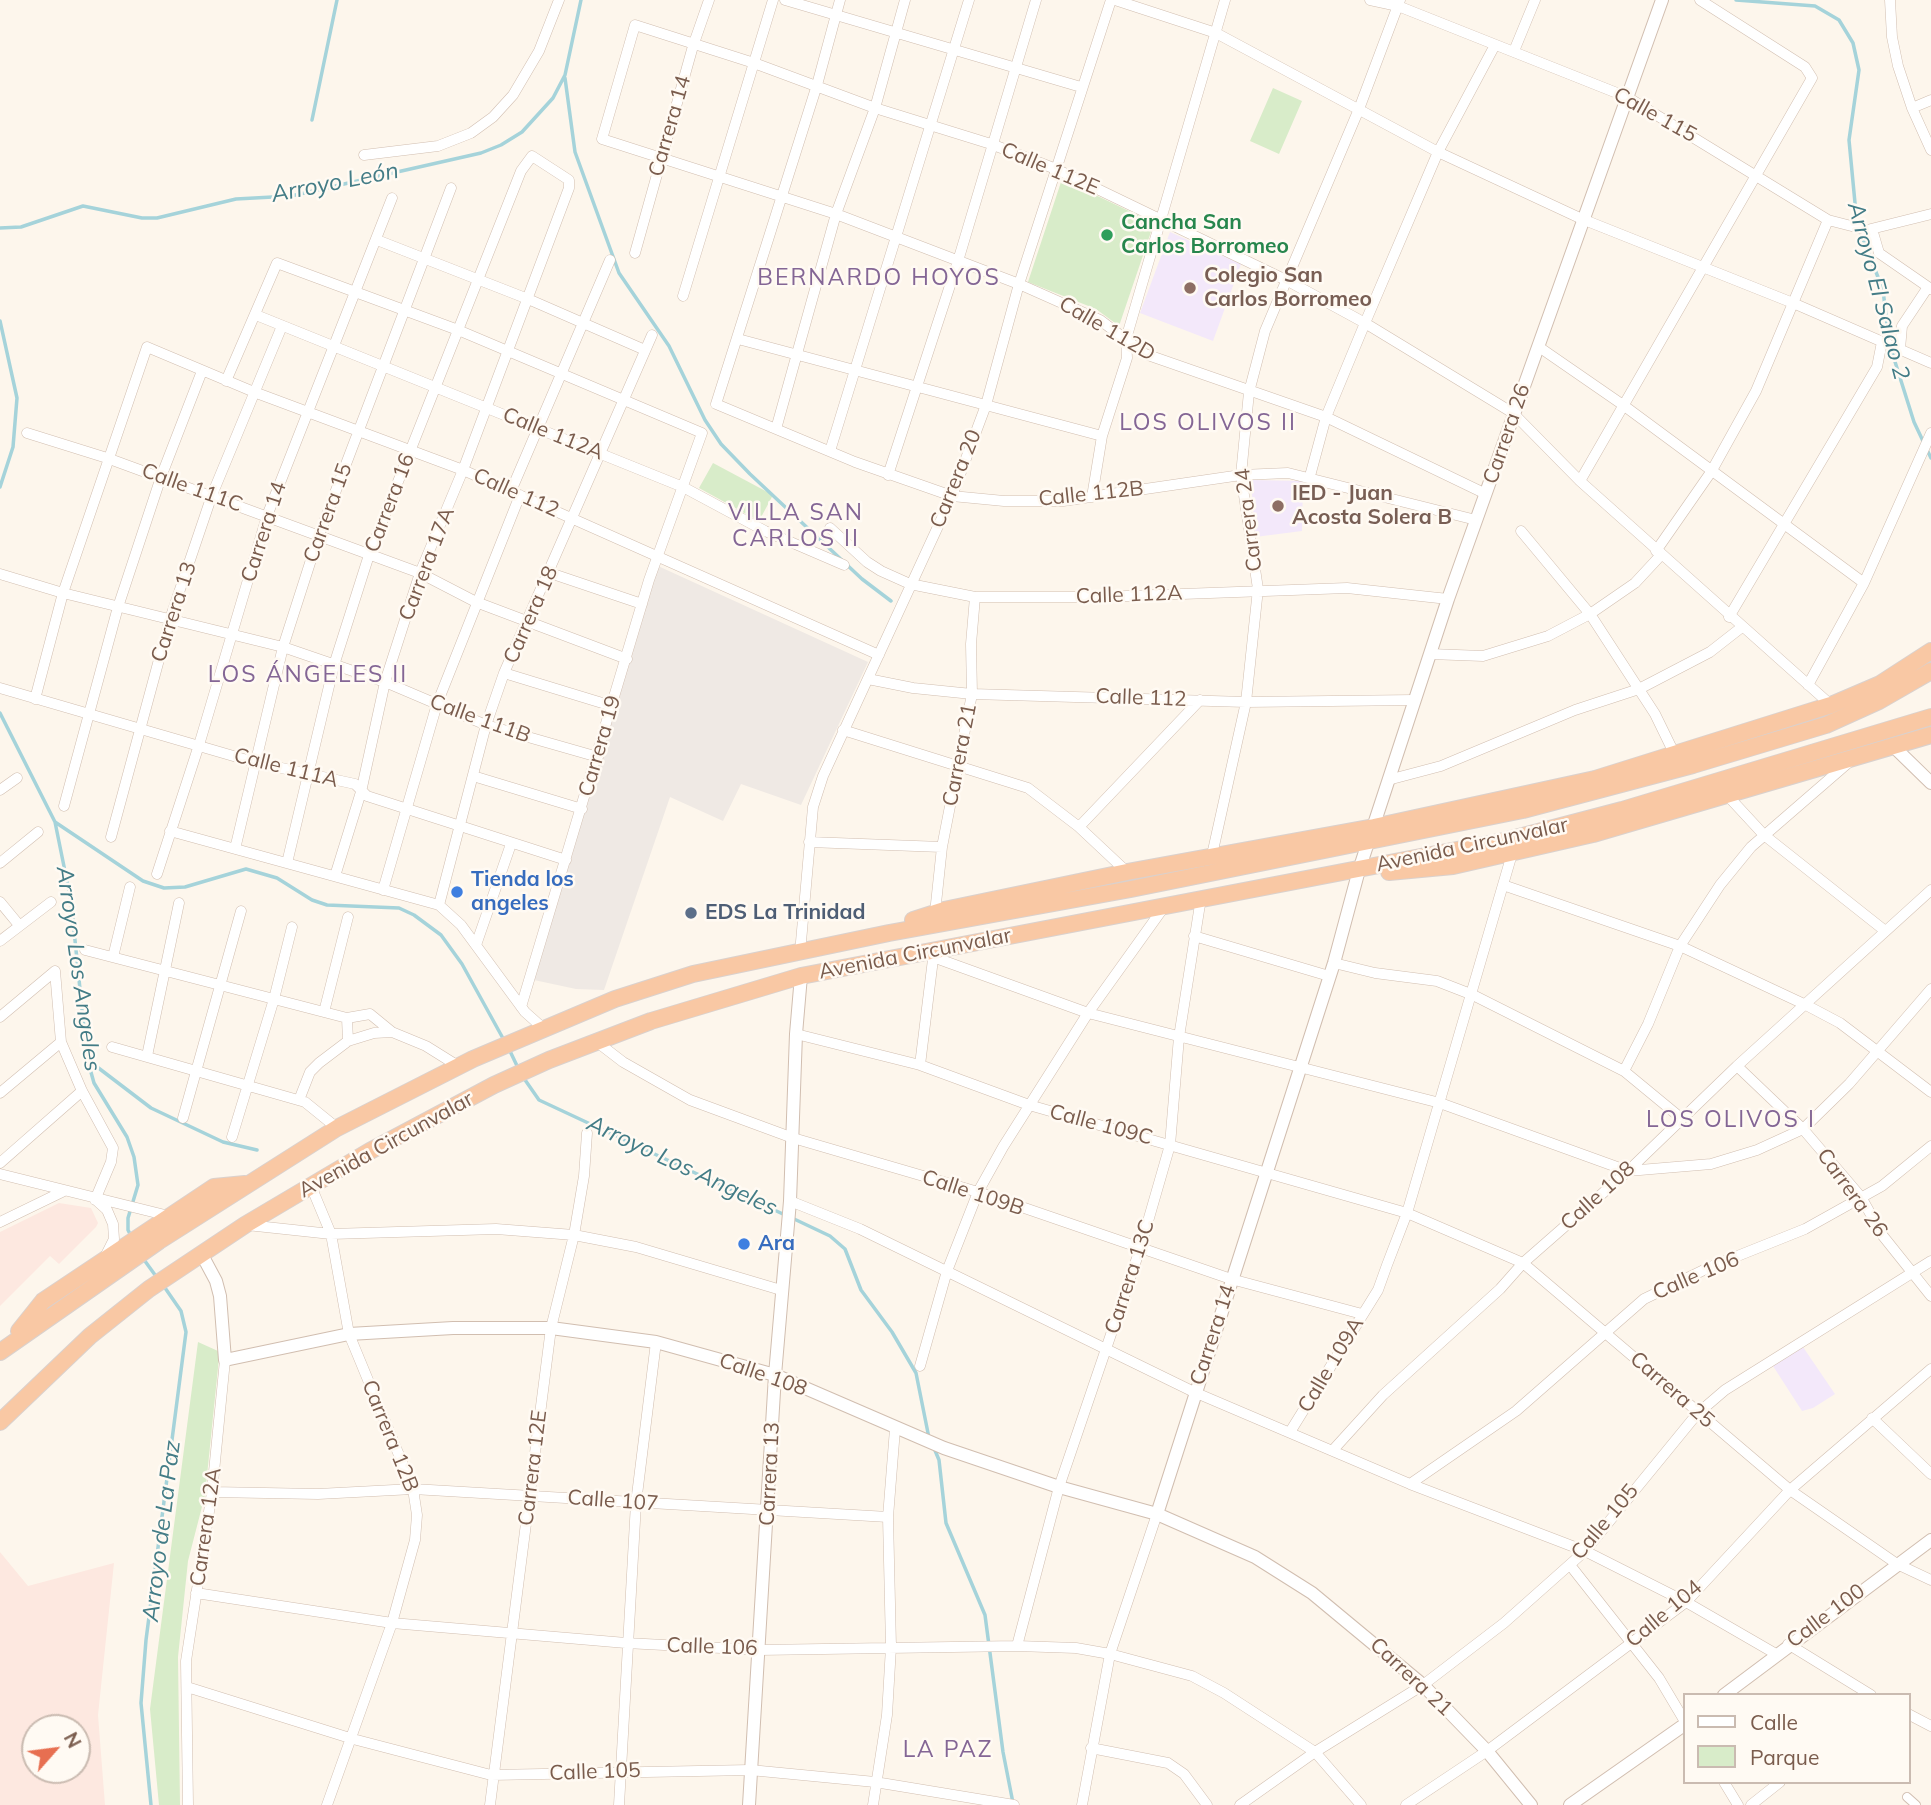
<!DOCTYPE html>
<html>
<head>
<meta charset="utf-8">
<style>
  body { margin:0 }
  #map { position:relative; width:1931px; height:1805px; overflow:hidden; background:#fdf6ec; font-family:Mulish,sans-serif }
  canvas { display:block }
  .legend { position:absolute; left:1683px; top:1693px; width:228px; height:91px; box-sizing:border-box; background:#fffaf3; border:2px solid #cabbb1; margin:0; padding:9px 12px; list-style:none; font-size:21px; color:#7a5c4d }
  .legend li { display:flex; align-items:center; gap:14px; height:35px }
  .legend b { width:35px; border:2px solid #cabbb1 }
  .north { position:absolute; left:21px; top:1714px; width:70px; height:70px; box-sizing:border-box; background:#fffaf3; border:2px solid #cabbb1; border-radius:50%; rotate:62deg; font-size:19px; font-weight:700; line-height:28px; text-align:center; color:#7a5c4d }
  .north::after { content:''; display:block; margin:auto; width:24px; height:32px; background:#e76f51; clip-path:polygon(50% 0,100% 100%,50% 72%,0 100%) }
</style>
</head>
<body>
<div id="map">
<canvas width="1931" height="1805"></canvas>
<ul class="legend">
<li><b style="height:9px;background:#fff"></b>Calle</li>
<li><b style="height:19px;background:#d8ecc9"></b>Parque</li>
</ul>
<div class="north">N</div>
</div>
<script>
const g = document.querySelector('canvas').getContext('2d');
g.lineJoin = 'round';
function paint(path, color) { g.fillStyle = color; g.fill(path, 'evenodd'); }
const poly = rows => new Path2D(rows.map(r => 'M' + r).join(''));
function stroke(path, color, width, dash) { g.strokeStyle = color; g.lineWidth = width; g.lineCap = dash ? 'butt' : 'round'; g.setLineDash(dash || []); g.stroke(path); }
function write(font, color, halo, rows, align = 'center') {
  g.font = font + ' Mulish,sans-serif'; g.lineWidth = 5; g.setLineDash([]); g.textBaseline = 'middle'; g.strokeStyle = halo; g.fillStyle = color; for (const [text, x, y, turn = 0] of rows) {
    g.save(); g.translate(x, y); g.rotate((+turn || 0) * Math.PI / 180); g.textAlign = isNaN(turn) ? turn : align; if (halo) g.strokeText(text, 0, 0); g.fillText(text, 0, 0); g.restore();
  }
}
const commercial = poly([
  [59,1203,91,1208,98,1223,96,1227,59,1264,50,1256,0,1306,0,1232],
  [0,1552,28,1586,114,1563,98,1715,105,1805,0,1805],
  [77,1728,77,1770,35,1770,35,1728]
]);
const industrial = poly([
  [658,566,868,662,801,805,741,784,723,821,670,797,604,990,576,989,534,980]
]);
const education = poly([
  [1170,232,1241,264,1213,341,1140,313],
  [1251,480,1303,481,1302,531,1255,537],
  [1803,1347,1835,1394,1813,1408,1802,1411,1773,1366]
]);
const green = poly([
  [1273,88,1302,101,1279,154,1250,141],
  [1062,179,1154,223,1119,326,1096,309,1028,282],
  [713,463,773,495,759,521,699,488],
  [198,1342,218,1351,219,1358,205,1495,188,1561,178,1657,180,1805,159,1805,150,1709]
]);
const stream = poly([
  [1736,0,1815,6,1839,20,1853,43,1859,70,1849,140,1857,224],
  [565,78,575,152,619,273,669,346,705,420,721,444,750,474,862,579,891,601],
  [312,120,337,0],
  [0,228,21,227,83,206,142,218,157,218,236,199,291,196,481,153,501,145,522,132,553,98,565,75,581,0],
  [1860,231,1883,290,1889,341],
  [0,321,17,398,13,447,0,487],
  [1891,349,1914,422,1931,458],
  [0,713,55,822,71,901,87,1058,94,1083,127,1137,134,1157,138,1185,128,1218,128,1230,132,1238],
  [55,822,143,881,164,888,185,887,246,869,277,878,312,900,327,905,399,908,414,915,441,935,462,964,505,1042],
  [509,1049,519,1070],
  [88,1060,151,1108,223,1142,257,1150],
  [523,1077,539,1100,785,1215],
  [792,1218,830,1236,845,1249,861,1290,892,1332,916,1373,929,1438],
  [142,1257,158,1279],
  [934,1448,939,1460,946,1523,985,1615,1003,1752,1013,1803],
  [151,1805,141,1703,146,1640,186,1332,181,1311,163,1285]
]);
const pedestrian = poly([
  [1907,1797,1916,1805]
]);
const minor = poly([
  [785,0,1081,87],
  [840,0,817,85,716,404,855,462,952,496,1004,501,1063,501,1241,475,1288,473,1476,520],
  [1115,0,1216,33,1438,152,1582,219,1793,303,1931,363],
  [1370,0,1398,6,1627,97,1828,220,1867,230,1931,214],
  [1890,0,1892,37,1898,66,1912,108,1931,150],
  [1514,51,1535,0],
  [1912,108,1931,100],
  [364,155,438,146,471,133,493,117,513,95,539,51,559,0],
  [1872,229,1879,253,1931,289],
  [377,240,528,299,645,350],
  [635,253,693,46,709,0],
  [683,296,773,0],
  [256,315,683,487,765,531,844,565],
  [738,339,1102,436],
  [1539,347,1623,405,1864,583],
  [1900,349,1902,326,1928,287],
  [226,381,277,263,458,330,702,433,649,580,521,1007],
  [776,429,836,214,875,108,905,0],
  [27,433,107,458,420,573,476,602,627,659],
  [830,451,969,0],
  [888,475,958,261,1036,0],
  [1310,476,1326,417,1365,323,1438,152,1495,45],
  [1580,481,1812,78,1805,67,1700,0],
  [511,491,610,260],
  [1486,494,1326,417,1145,354,1100,320,1019,284,836,214,602,139,635,25,754,63,875,108,991,144,1056,169,1288,281,1365,323,1513,413,1580,481,1831,705],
  [1092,497,1102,436,1127,358,1126,339,1225,0],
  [830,528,867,562,881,571,910,584,975,597,1100,597,1347,588,1448,599],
  [1521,531,1590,614,1655,714,1675,755],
  [1656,551,1711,472,1756,391,1828,220],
  [550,573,642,604],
  [0,574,63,593,283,647,385,682,486,725,598,757],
  [1729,617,1877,367,1882,342],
  [1430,654,1483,656,1548,636,1590,614,1635,583,1661,555],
  [504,673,612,706],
  [868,679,913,688,972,694,1246,702,1415,700],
  [1808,685,1864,583,1931,433],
  [0,688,254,762,355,784,367,796,566,860],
  [35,699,63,593,147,347,254,392,463,470,879,655],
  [843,730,1028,788,1079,827,1127,872],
  [473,776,582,809],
  [1388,780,1441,766,1575,710,1639,689,1710,652,1742,627],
  [0,790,17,778],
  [1727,795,1764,835,1884,930],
  [64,806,118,607,161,477,202,371],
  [1079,827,1200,700],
  [170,831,439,905,461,925,525,1012,543,1028],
  [111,837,170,619,212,495,282,326],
  [809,842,942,847],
  [235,849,283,647,319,535,451,188],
  [1212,855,1246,702,1258,589,1241,475,1249,392,1265,331,1359,109,1400,0],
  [0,863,38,832],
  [287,863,334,665,369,555,521,171,532,156,569,180,569,188,463,470,420,573,385,682,361,792,335,876],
  [157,874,199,745,267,516,392,198],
  [1503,885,1680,946,1806,1005,1840,1023,1931,1092],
  [383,890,437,704,520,495],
  [0,902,19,925],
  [439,905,486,725,504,673,652,335],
  [935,913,942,847,972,694,971,644,975,597],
  [1194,936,1329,976],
  [0,941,51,902],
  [476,945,511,844],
  [85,950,347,1018,370,1014,392,1032],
  [800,953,813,807,823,776,952,496,986,405,1019,284,1111,0],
  [113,957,130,887],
  [933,957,1088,1013,1440,1103,1628,1171,1711,1164,1757,1150,1803,1129,1849,1084,1931,989],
  [1334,963,1375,973,1437,981,1473,995,1624,1071,1681,1118],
  [55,971,61,1042,82,1091,113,1148,111,1162,95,1200],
  [324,1012,348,917],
  [0,1017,55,971],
  [347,1018,348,1041],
  [796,1034,920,1065,1029,1105,1407,1213,1523,1263,1790,1490,1897,1564,1931,1580],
  [597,1042,623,1062,690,1100,793,1138,978,1192,1231,1279,1362,1314],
  [112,1047,305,1102,337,1128],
  [147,1056,179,903],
  [920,1065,934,951],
  [1737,1066,1803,1129,1861,1197,1883,1236,1931,1296],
  [1624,1071,1648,1024,1680,946,1720,885,1751,847,1848,763],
  [0,1093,61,1042],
  [299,1100,310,1072,319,1063,348,1041,374,1033,392,1032,426,1046,458,1066],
  [183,1118,241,911],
  [232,1137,274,999,292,927],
  [0,1163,82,1091],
  [0,1174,169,1216],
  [311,1186,331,1234,349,1334,413,1489,417,1515,415,1540,392,1623,327,1805],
  [96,1200,107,1210,113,1224,114,1239,105,1257],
  [790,1201,860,1229,1194,1392,1410,1484,1585,1551,1686,1602,1776,1654],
  [0,1222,64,1191],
  [247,1225,331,1234,496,1229,574,1235,636,1247,781,1290],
  [920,1366,947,1271,978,1192,1003,1147,1088,1013,1164,907],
  [1872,1418,1931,1474],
  [1290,1432,1378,1290,1387,1265,1407,1213,1512,854],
  [1333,1450,1383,1395,1500,1289,1523,1263,1628,1171,1737,1066,1931,890],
  [1410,1484,1516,1411,1644,1299,1710,1267,1805,1229,1882,1186,1931,1146],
  [212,1492,318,1494,413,1489,888,1517],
  [1570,1565,1659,1678,1684,1720],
  [196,1593,392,1623,626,1643,759,1650,1017,1646,1076,1648,1110,1654,1192,1676,1224,1693,1315,1752,1361,1805],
  [1788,1644,1871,1695],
  [1017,1646,1059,1487,1140,1249,1170,1145,1179,1037,1201,898],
  [187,1687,353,1739,491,1775,750,1770,875,1782,1014,1805],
  [1908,1714,1931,1726],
  [1091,1748,1168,1763,1184,1774,1207,1805],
  [1724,1782,1738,1805],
  [188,1805,186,1661,212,1492,225,1360],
  [490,1805,551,1328,574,1235,584,1176,587,1133],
  [619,1805,636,1503,656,1342],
  [873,1805,887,1715,891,1647,888,1517,895,1429],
  [1082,1805,1110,1654,1157,1514],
  [1240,1805,1315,1752,1423,1685,1504,1623,1585,1551,1697,1414,1725,1390,1931,1261],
  [1406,1805,1487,1751,1686,1602,1790,1490,1931,1369],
  [1751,1805,1780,1782]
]);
const tertiary = poly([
  [1892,745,1931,783],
  [201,1253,216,1281,220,1296,225,1360,349,1334,453,1328,551,1328,656,1342,775,1375,944,1448,1059,1487,1157,1514,1255,1557,1312,1593,1423,1685,1487,1751,1531,1805],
  [1157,1514,1334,963,1359,870,1448,599,1662,0],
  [1724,1695,1931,1540],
  [749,1805,775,1375,790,1201,796,1034,801,976],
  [1570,1805,1684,1725]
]);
const trunk = poly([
  [1389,872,1453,866,1593,834,1931,735],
  [913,920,944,910,1127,872,1374,827,1595,779,1831,705,1880,684,1931,651],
  [19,1331,43,1301,214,1187,245,1184],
  [0,1352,159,1241,337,1128,473,1059,615,999,693,974,889,933,1131,889,1523,810,1693,765,1826,725,1879,701,1931,671],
  [0,1422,90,1336,149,1289,245,1225,370,1151,494,1085,549,1060,651,1021,801,976,1504,841,1622,810,1931,717]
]);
const markers = [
  [1107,235,7,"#2e9e5b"],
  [1190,288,7,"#8d6e63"],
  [1278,506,7,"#8d6e63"],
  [457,892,7,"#3f7fe0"],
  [691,913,7,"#5c6f8a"],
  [744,1244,7,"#3f7fe0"]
];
const streetNames = [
  ["Calle 115",1655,115,29],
  ["Carrera 14",670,126,-74],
  ["Calle 112E",1050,169,23],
  ["Calle 112D",1107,329,30],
  ["Calle 112A",553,434,22],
  ["Carrera 26",1507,434,-71],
  ["Carrera 20",956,479,-68],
  ["Calle 111C",192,488,20],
  ["Calle 112",516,493,24],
  ["Calle 112B",1091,494,-6],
  ["Carrera 16",390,503,-69],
  ["Carrera 15",328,513,-70],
  ["Carrera 24",1249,520,-97],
  ["Carrera 14",264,532,-72],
  ["Carrera 17A",427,564,-69],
  ["Calle 112A",1129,595,-2],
  ["Carrera 13",174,612,-72],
  ["Carrera 18",531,615,-66],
  ["Calle 112",1141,698,2],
  ["Calle 111B",480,719,20],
  ["Carrera 19",600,746,-74],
  ["Carrera 21",960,755,-79],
  ["Calle 111A",286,768,14],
  ["Avenida Circunvalar",1472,845,-12],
  ["Avenida Circunvalar",915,954,-11],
  ["Calle 109C",1101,1125,15],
  ["Avenida Circunvalar",386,1145,-29],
  ["Calle 109B",973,1193,18],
  ["Carrera 26",1852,1193,54],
  ["Calle 108",1598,1196,-42],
  ["Calle 106",1696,1276,-23],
  ["Carrera 13C",1130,1277,-72],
  ["Carrera 14",1213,1335,-72],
  ["Calle 109A",1331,1365,-59],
  ["Calle 108",763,1375,19],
  ["Carrera 25",1672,1390,41],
  ["Carrera 12B",390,1436,68],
  ["Carrera 12E",533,1468,-83],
  ["Carrera 13",770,1474,-87],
  ["Calle 107",613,1501,4],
  ["Calle 105",1605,1522,-50],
  ["Carrera 12A",206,1527,-82],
  ["Calle 104",1664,1614,-40],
  ["Calle 100",1826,1616,-37],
  ["Calle 106",712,1647,2],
  ["Carrera 21",1411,1677,43],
  ["Calle 105",595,1772,-2]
];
const leisureNames = [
  ["Cancha San",1121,223],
  ["Carlos Borromeo",1121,247]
];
const educationNames = [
  ["Colegio San",1204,276],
  ["Carlos Borromeo",1204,300],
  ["IED - Juan",1292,494],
  ["Acosta Solera B",1292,518]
];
const shopNames = [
  ["Tienda los",471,880],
  ["angeles",471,904],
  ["Ara",758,1244]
];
const serviceNames = [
  ["EDS La Trinidad",705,913]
];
const waterNames = [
  ["Arroyo León",335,183,-11],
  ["Arroyo El Salao 2",1878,291,75],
  ["Arroyo Los Angeles",78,969,82],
  ["Arroyo Los Angeles",682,1166,25],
  ["Arroyo de La Paz",162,1531,-83]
];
const neighbourhoodNames = [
  ["BERNARDO HOYOS",879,278],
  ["LOS OLIVOS II",1208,423],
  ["VILLA SAN",796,513],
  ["CARLOS II",796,539],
  ["LOS ÁNGELES II",308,675],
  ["LOS OLIVOS I",1731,1120],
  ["LA PAZ",948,1750]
];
paint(commercial, '#fde8e0');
paint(industrial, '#efe9e4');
paint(education, '#f3e8fa');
paint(green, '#d8ecc9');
stroke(stream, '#a5d3da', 3.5);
stroke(pedestrian, '#d1beb0', 10);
stroke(minor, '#d1beb0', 11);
stroke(tertiary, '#d1beb0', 14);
stroke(trunk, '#dad1cd', 18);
stroke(pedestrian, '#fff', 8);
stroke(minor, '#fff', 10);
stroke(tertiary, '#fff', 12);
stroke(trunk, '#f9c8a4', 16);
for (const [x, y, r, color] of markers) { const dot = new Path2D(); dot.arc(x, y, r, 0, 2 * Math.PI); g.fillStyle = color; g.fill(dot); stroke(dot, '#fffaf3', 2.5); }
write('21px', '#7a5c4d', '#fffaf3', streetNames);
write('bold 21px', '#27864d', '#fffaf3', leisureNames, 'left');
write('bold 21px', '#785e54', '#fffaf3', educationNames, 'left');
write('bold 21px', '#366cbe', '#fffaf3', shopNames, 'left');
write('bold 21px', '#4e5e75', '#fffaf3', serviceNames, 'left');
write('italic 23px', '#437c86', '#fffaf3', waterNames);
g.letterSpacing = '2px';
write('23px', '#846695', '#fffaf3', neighbourhoodNames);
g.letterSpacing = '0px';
</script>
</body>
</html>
